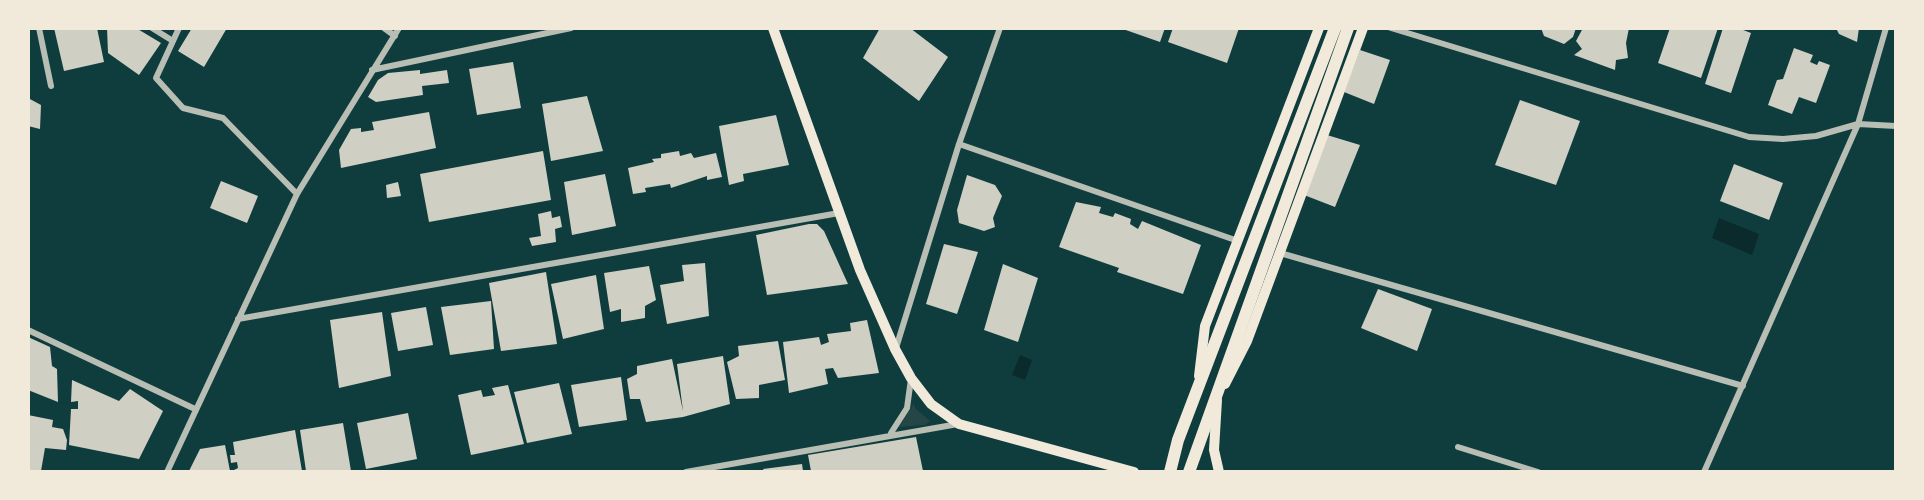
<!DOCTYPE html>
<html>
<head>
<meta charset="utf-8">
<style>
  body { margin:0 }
  #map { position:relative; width:1924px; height:500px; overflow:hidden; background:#0f3d3e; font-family:Quicksand,sans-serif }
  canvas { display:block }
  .frame { position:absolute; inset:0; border:30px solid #f1e9da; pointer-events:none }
</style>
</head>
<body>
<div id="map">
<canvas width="1924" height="500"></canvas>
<div class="frame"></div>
</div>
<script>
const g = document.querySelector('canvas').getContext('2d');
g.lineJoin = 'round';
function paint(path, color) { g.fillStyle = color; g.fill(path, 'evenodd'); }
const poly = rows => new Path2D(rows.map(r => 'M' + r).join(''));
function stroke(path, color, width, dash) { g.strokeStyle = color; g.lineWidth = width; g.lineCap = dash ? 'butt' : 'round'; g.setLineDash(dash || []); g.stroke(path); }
const green = poly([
  [914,403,915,408,930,421,925,425,899,427]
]);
const water = poly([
  [1719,218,1759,234,1752,255,1712,238],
  [1020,355,1032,360,1025,380,1012,375]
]);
const building = poly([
  [54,28,97,28,104,62,64,71],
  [107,28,136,28,161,43,139,75,108,53],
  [192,28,227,28,204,67,178,51],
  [880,28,910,28,948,57,919,101,863,58],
  [1120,28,1165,28,1160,42],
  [1173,28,1239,28,1227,63,1168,42],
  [1541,28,1576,28,1573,37,1564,44,1544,36],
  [1583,28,1629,28,1626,43,1628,58,1616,60,1615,70,1574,55,1582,49,1576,41],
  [1670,28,1718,28,1701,78,1658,63],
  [1723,28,1738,28,1751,33,1731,93,1705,84],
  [1836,28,1859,28,1857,42,1839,34],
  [1794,48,1813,55,1810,62,1817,65,1819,61,1830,65,1816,103,1799,97,1792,114,1768,105,1777,80,1783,79],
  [1360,50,1390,60,1374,104,1344,92],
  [513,62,521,108,477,115,469,69],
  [420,70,420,74,447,70,449,83,422,86,423,95,376,102,368,97,378,80,388,73],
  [587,96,603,151,551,161,542,104],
  [28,98,41,105,40,129,28,126],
  [1520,100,1580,121,1556,185,1495,165],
  [429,112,436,148,341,168,339,150,351,129,361,128,361,132,374,130,372,122],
  [776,115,789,165,743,174,744,181,729,185,719,126],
  [1327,135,1360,145,1335,207,1304,195],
  [543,151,551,200,429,222,420,174],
  [679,151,680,156,691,153,694,158,716,153,722,177,707,180,707,176,671,188,670,184,645,188,646,192,633,194,628,168,654,162,652,159,661,158,661,154],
  [1734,164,1783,183,1769,220,1720,201],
  [605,174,616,226,572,235,564,182],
  [967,175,995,185,1002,196,993,218,995,227,984,231,959,223,957,210],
  [221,181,258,196,247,223,210,208],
  [398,182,401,196,387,198,386,185],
  [1076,202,1101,207,1099,213,1113,217,1115,213,1131,219,1130,224,1138,229,1142,221,1201,245,1183,294,1117,272,1119,268,1059,247],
  [551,211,552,218,560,216,562,227,555,229,556,242,532,246,529,238,541,236,538,214],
  [809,224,817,224,824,231,848,284,767,295,756,235],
  [944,244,978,252,957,314,926,304],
  [705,263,709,316,667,324,660,285,684,281,682,265],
  [1003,264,1038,278,1018,342,984,330],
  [649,266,656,300,645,306,645,318,621,322,621,309,610,312,604,273],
  [546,272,557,344,501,351,489,283],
  [596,275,604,329,563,339,551,284],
  [1378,289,1432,309,1417,351,1361,328],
  [491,301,494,349,450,355,441,307],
  [426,307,433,345,398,351,391,313],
  [382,312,391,376,339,388,330,320],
  [867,320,879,373,838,378,833,368,825,369,828,384,789,393,783,342,819,337,821,345,829,342,827,334,851,331,850,323],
  [28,337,50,347,52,366,57,369,58,402,28,390],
  [778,341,785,380,759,385,759,398,736,399,727,362,739,356,738,346],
  [723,356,730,404,683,417,646,422,640,399,630,399,627,379,637,374,637,366,672,359,683,411,677,364],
  [621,377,627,420,579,427,571,385],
  [72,380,119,401,130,389,163,411,139,459,69,445,71,409,78,409,78,401,71,402],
  [559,383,572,434,527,443,514,392],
  [508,385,524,444,471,455,458,395,481,390,483,397,495,395,492,388],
  [408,413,417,459,366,469,357,423],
  [28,415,53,420,52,427,63,429,67,440,66,450,45,448,41,471,28,471],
  [343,423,351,471,306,471,300,430],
  [295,430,302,471,232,471,238,468,237,462,231,463,230,455,235,455,233,442],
  [916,437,923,471,811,471,808,455],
  [225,445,230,471,189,471,200,449],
  [802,464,803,471,764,471,763,469]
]);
const minor = poly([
  [39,28,51,86],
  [152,28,173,41],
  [179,28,156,78,183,108,223,118,297,194],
  [384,28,395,36],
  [1391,28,1749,137,1783,139,1816,136,1858,124,1896,126],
  [372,70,571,28],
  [959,144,1238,241],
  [1280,253,1743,386],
  [238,319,839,213],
  [28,330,195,409],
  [896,348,959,144,1000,28],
  [891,433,907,408,911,379],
  [1458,447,1538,472],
  [167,472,297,194,399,28],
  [686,472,958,424],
  [1704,472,1858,124,1886,28]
]);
const secondary = poly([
  [773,28,860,270,895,349,911,378,931,404,959,424,1134,472],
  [1199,376,1205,326,1319,28],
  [1225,384,1247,341,1363,28],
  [1217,400,1214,450,1219,472]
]);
const primary = poly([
  [1170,472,1178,440,1335,28],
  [1189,472,1348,28]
]);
paint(green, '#244646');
paint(water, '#0a2a2b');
paint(building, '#cfcfc3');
stroke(minor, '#b8beb3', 6);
stroke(secondary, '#f1e9da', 10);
stroke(primary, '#f1e9da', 12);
</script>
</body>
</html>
